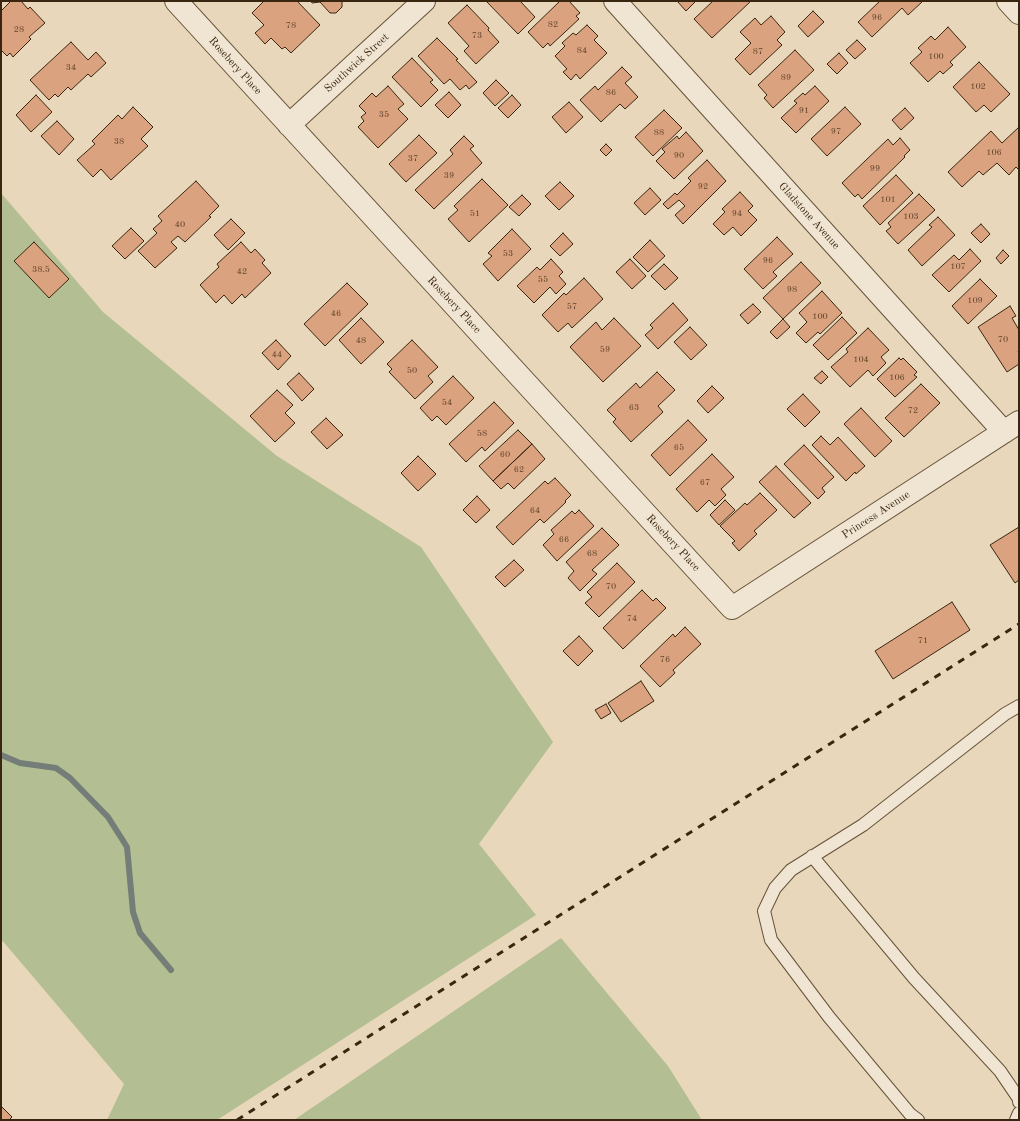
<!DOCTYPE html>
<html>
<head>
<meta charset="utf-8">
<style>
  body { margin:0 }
  #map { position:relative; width:1020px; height:1121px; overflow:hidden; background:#e8d7ba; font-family:"Old Standard TT",serif }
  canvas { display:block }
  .frame { position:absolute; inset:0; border:2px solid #392610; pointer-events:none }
</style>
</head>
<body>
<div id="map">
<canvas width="1020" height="1121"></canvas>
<div class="frame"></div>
</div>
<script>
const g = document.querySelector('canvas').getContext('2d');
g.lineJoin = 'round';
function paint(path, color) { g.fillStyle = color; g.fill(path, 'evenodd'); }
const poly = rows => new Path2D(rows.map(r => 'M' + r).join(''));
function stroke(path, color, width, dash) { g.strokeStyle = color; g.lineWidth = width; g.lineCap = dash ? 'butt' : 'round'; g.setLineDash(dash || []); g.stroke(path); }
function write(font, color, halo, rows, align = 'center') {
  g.font = font + ' "Old Standard TT",serif'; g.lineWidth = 3; g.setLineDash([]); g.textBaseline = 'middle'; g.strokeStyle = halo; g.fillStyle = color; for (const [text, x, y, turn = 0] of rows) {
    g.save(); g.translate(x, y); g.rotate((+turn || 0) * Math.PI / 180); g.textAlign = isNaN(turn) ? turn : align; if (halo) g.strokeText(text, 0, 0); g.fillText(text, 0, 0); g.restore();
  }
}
const green = poly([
  [1,193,103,312,277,456,421,547,553,742,479,844,536,915,217,1120,107,1120,124,1084,1,939],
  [561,938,668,1066,702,1120,294,1120]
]);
const stream = poly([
  [1,755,20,763,56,768,70,778,108,817,127,847,133,912,140,933,171,970]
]);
const building = poly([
  [11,1,21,1,28,9,30,7,45,23,29,37,31,39,13,57,10,53,7,56,1,50,1,11,11,1],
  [264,1,297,1,320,25,291,53,285,47,282,49,271,38,265,44,255,33,264,25,252,13,264,1],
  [311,1,342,1,342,7,336,13,330,13,320,2,312,3,311,1],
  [486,1,520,1,535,17,518,34,486,1],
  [560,1,569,1,580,13,576,16,579,19,550,46,548,43,543,48,528,32,560,1],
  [677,1,696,1,686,11,677,1],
  [713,1,751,1,712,38,694,19,713,1],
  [880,1,923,1,908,15,902,8,872,37,858,22,880,1],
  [467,5,489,28,488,30,499,42,476,64,464,51,469,46,448,23,467,5],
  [813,11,824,22,808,37,798,26,813,11],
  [771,16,785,32,777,40,782,45,750,75,735,59,751,43,740,32,755,18,761,25,771,16],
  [587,25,598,36,594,40,607,53,580,79,576,74,571,80,563,72,567,69,555,56,565,46,562,43,573,33,576,35,587,25],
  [948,27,966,47,950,62,953,65,943,74,940,71,928,82,910,63,922,52,918,48,931,36,935,40,948,27],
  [437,38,458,59,456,60,477,82,469,89,466,85,460,90,450,79,444,84,418,56,437,38],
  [857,40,866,49,855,59,846,50,857,40],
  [71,42,88,60,96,52,106,63,91,77,88,74,71,90,68,87,58,97,55,94,49,100,30,80,71,42],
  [795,50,814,70,773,108,764,98,767,95,758,85,795,50],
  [839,53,848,63,837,74,827,64,839,53],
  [412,58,433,80,430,82,438,90,421,107,392,77,412,58],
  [979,62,1010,94,991,112,984,105,976,112,953,87,979,62],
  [622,67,632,77,625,83,638,97,625,109,620,104,601,122,580,100,595,86,598,90,622,67],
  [496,80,509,93,495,106,483,93,496,80],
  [388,86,404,104,398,109,408,119,378,148,358,127,364,121,361,117,366,113,359,106,372,93,376,97,388,86],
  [815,86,829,101,796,133,781,118,797,103,794,101,803,93,805,95,815,86],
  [449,92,461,105,448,118,435,105,449,92],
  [36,95,52,112,31,132,16,115,36,95],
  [512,95,521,105,508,118,498,108,512,95],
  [569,102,583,117,566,133,552,117,569,102],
  [133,107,153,127,141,139,148,146,111,180,101,169,93,177,77,160,95,144,92,141,118,115,122,119,133,107],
  [845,107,861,124,827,156,811,139,845,107],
  [905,108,914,118,901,130,892,120,905,108],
  [664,110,682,128,653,156,635,137,664,110],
  [57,121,74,139,59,155,41,136,57,121],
  [1019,127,1019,170,1016,167,1009,175,997,163,983,175,979,171,962,187,948,172,991,131,1002,143,1019,127],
  [686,132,703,151,674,179,656,161,665,152,662,149,677,136,679,139,686,132],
  [419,135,437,153,406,182,389,164,419,135],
  [464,136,474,146,470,149,482,163,434,209,415,190,453,154,450,150,464,136],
  [900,138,910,150,904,156,905,157,862,199,858,194,855,197,842,183,888,139,893,145,900,138],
  [606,144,612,150,606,156,600,150,606,144],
  [707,160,726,181,683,224,675,215,685,206,679,200,668,209,663,204,675,193,677,195,691,181,688,178,707,160],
  [896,175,913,193,880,225,863,206,896,175],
  [482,179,508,205,469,242,448,219,458,210,454,206,482,179],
  [196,181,219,206,209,216,211,217,185,242,178,236,171,242,177,248,155,268,138,251,157,233,153,229,162,221,158,216,196,181],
  [560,182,574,196,559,210,545,196,560,182],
  [650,188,661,200,645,215,634,203,650,188],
  [740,192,753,206,748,211,757,220,741,236,733,227,724,235,713,224,725,212,722,209,740,192],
  [919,194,935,210,898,244,886,231,891,227,888,223,919,194],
  [522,195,531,204,519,216,509,207,522,195],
  [938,217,955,235,922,266,908,250,932,227,929,225,938,217],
  [231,219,245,233,228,250,214,235,231,219],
  [981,224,990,234,981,243,971,233,981,224],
  [131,228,144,241,125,259,112,246,131,228],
  [512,229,531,249,498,281,483,264,492,256,488,253,512,229],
  [563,233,573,244,560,256,550,246,563,233],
  [777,237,793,254,773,272,777,276,763,289,744,269,777,237],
  [650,240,665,256,648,272,633,257,650,240],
  [34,242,69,279,49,298,14,261,34,242],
  [241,242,251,253,255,249,265,260,262,263,271,273,245,298,242,294,232,304,224,295,216,303,200,285,219,267,217,264,241,242],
  [970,249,981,261,949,292,932,275,954,255,959,260,970,249],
  [1003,250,1009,256,1001,264,996,258,1003,250],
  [551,259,563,272,559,276,566,284,556,294,550,287,534,303,517,286,537,267,540,270,551,259],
  [630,259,646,276,632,289,616,272,630,259],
  [801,262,821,283,783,319,763,298,801,262],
  [664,264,678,278,665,290,651,276,664,264],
  [584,278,603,299,572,328,568,323,558,332,542,315,564,293,566,295,584,278],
  [980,279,997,296,968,324,952,306,980,279],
  [347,283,368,304,325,346,304,324,347,283],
  [822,291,842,313,820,334,818,332,806,343,796,333,807,322,799,313,822,291],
  [673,303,688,320,658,349,645,335,653,328,650,325,673,303],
  [753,304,761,312,748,324,740,315,753,304],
  [1010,306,1016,316,1012,318,1019,330,1019,350,1018,351,1019,353,1019,364,1007,372,978,327,1010,306],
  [842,317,857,333,828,360,813,345,842,317],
  [361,318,384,342,361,364,339,340,361,318],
  [614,318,641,346,603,382,570,347,596,322,602,330,614,318],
  [783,319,790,327,777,339,770,332,783,319],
  [690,327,707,345,691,360,674,342,690,327],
  [868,328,889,350,881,357,886,363,873,376,868,370,850,387,831,367,848,352,846,349,868,328],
  [276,340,291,356,278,370,262,353,276,340],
  [412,340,438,367,428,376,433,382,415,399,389,372,392,369,387,364,412,340],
  [899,358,901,360,903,358,917,372,914,375,917,377,895,397,877,379,899,358],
  [822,371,828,377,821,384,814,378,822,371],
  [657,372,675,390,658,406,663,412,631,442,613,422,616,419,607,410,636,383,640,388,657,372],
  [299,373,314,389,302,401,287,384,299,373],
  [453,376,474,398,446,425,437,416,432,421,420,408,453,376],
  [921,384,940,403,904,437,885,418,921,384],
  [712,386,724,398,708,413,697,401,712,386],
  [277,390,293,405,285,413,295,423,275,442,250,416,277,390],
  [803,394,820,412,805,427,787,409,803,394],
  [494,402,514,423,485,451,482,447,466,462,449,444,494,402],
  [861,408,892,441,875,457,844,424,861,408],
  [326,418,343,435,327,449,311,432,326,418],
  [688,420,707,440,670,476,651,455,688,420],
  [518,430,532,444,493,481,479,466,518,430],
  [821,436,830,445,838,437,865,466,856,474,855,472,846,481,812,445,821,436],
  [532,444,545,459,514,489,508,483,501,489,493,481,532,444],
  [804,445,834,477,822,488,825,492,818,499,784,464,804,445],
  [712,454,734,477,721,489,726,495,715,506,709,500,697,512,676,489,712,454],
  [418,456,436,474,418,491,401,473,418,456],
  [776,466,811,503,794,518,759,482,776,466],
  [555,478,571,495,565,501,566,502,544,523,540,519,513,545,496,527,545,481,548,484,555,478],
  [760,493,777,510,754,531,757,534,739,551,732,543,735,541,720,526,745,503,747,505,760,493],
  [477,496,490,510,476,523,463,510,477,496],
  [725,500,735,510,719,525,710,515,725,500],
  [579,510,594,526,557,561,543,545,554,534,551,530,572,511,575,514,579,510],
  [1019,527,1019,580,1015,583,990,545,1019,527],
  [602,528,619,545,592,570,597,574,580,591,568,578,574,571,566,562,602,528],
  [514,560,524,570,505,587,495,577,514,560],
  [617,563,635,582,599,617,585,603,592,597,587,592,617,563],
  [642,590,653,601,656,598,666,608,623,649,603,628,642,590],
  [952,602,970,630,893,679,875,651,952,602],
  [685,627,701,644,673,670,675,673,660,687,640,666,673,634,675,637,685,627],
  [579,636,593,651,578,666,563,651,579,636],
  [641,681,654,701,621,722,608,703,641,681],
  [606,704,611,713,601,719,595,710,606,704],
  [1,1106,12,1117,9,1120,1,1120,1,1106]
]);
const service = poly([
  [812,856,914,978,1000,1071,1019,1099,1019,1102],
  [918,1120,910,1114,829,1017,771,940,764,911,775,888,791,870,863,825,1005,714,1019,706],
  [1016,1120,1019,1113]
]);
const minor = poly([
  [176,1,732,608,1019,422],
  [615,1,1004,432],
  [289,125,424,1]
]);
const tertiary = poly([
  [1008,1,1019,13]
]);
const rail = poly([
  [237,1120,1019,624]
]);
const numberNames = [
  ["96",877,18],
  ["82",553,25],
  ["78",291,26],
  ["28",19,30],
  ["73",477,36],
  ["84",582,51],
  ["87",758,52],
  ["100",936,57],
  ["34",71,68],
  ["89",786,78],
  ["102",978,87],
  ["86",611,93],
  ["91",804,111],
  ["35",384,115],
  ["97",836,132],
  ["88",659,133],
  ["38",119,142],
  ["106",994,153],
  ["90",679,156],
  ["37",413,159],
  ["99",875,169],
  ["39",449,176],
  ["92",703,187],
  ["101",888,200],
  ["51",475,214],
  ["94",737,214],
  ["103",911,217],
  ["40",180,225],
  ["53",508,254],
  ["96",768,261],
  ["107",958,267],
  ["38.5",41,270],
  ["42",242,272],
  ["55",543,280],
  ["98",792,290],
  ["109",975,301],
  ["57",572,307],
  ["46",336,314],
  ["100",820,317],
  ["70",1003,340],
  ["48",361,341],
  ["59",605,350],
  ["44",277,355],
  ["104",861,360],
  ["50",412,371],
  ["106",897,378],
  ["54",447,403],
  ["63",634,408],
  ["72",913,411],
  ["58",482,434],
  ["65",679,448],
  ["60",505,455],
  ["62",519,470],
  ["67",705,483],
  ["64",535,511],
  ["66",564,540],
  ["68",592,554],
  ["70",611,587],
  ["74",632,619],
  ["71",923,641],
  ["76",665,660]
];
const streetNames = [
  ["Southwick Street",357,63,-42],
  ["Rosebery Place",235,66,48],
  ["Gladstone Avenue",809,216,48],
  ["Rosebery Place",454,305,47],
  ["Princess Avenue",876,515,-33],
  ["Rosebery Place",673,543,47]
];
paint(green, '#b3bf92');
stroke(stream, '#747d77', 6);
paint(building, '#dba27f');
stroke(building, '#392610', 1);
stroke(service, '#65523a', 14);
stroke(minor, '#65523a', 24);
stroke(tertiary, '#65523a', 24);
stroke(service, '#f0e5d2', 12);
stroke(minor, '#f0e5d2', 22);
stroke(tertiary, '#f0e5d2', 22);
stroke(rail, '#392610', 3, [7, 7]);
write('9px', '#62452c', null, numberNames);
write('11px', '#392610', '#f0e5d2', streetNames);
</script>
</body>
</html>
